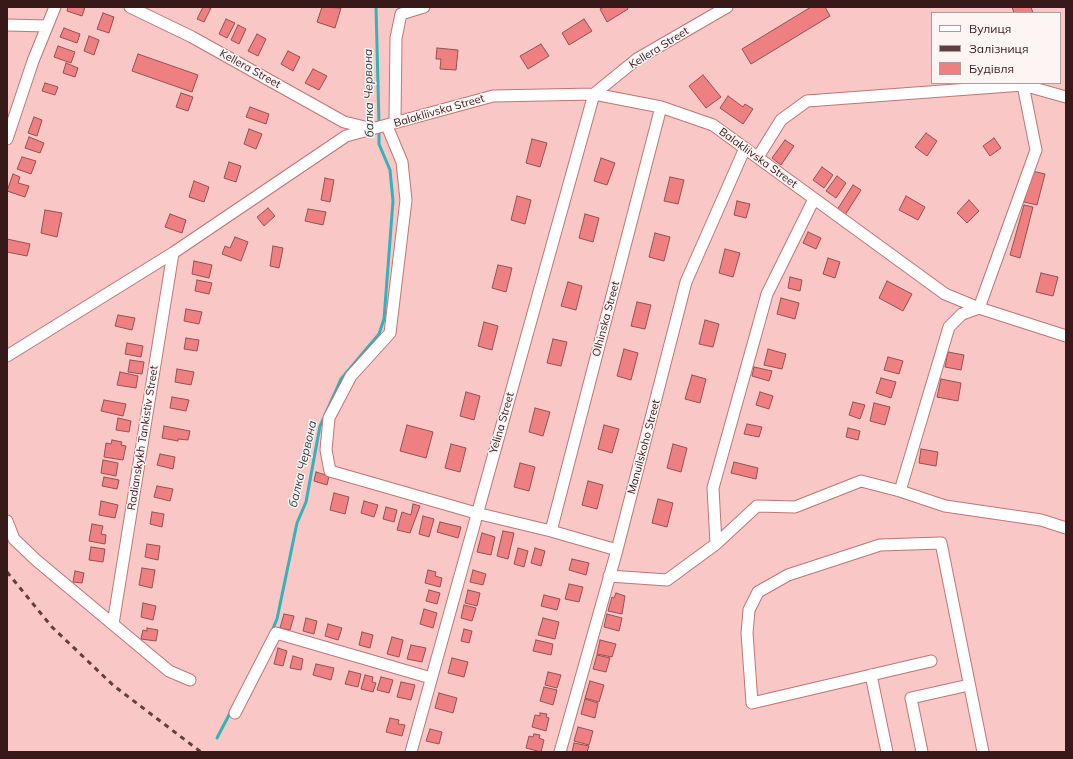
<!DOCTYPE html>
<html>
<head>
<meta charset="utf-8">
<style>
  body { margin:0 }
  #map { position:relative; width:1073px; height:759px; overflow:hidden; background:#f9c7c6; font-family:Mulish,sans-serif }
  canvas { display:block }
  .frame { position:absolute; inset:0; border:8px solid #37191a; pointer-events:none }
  .legend { position:absolute; left:931px; top:12px; width:130px; height:72px; box-sizing:border-box; background:#fdf4f4; border:1px solid #ae9c9d; margin:0; padding:5px 7px; list-style:none; font-size:12px; color:#37191a }
  .legend li { display:flex; align-items:center; gap:8px; height:20px }
  .legend b { width:20px; border:1px solid #ae9c9d }
</style>
</head>
<body>
<div id="map">
<canvas width="1073" height="759"></canvas>
<div class="frame"></div>
<ul class="legend">
<li><b style="height:5px;background:#fff"></b>Вулиця</li>
<li><b style="height:5px;background:#613e3f"></b>Залізниця</li>
<li><b style="height:11px;background:#ee8082"></b>Будівля</li>
</ul>
</div>
<script>
const g = document.querySelector('canvas').getContext('2d');
g.lineJoin = 'round';
const poly = rows => new Path2D(rows.map(r => 'M' + r).join(''));
function stroke(path, color, width, dash) { g.strokeStyle = color; g.lineWidth = width; g.lineCap = dash ? 'butt' : 'round'; g.setLineDash(dash || []); g.stroke(path); }
function paint(path, color) { g.fillStyle = color; g.fill(path, 'evenodd'); }
function write(font, color, halo, rows, align = 'center') {
  g.font = font + ' Mulish,sans-serif'; g.lineWidth = 3; g.setLineDash([]); g.textBaseline = 'middle'; g.strokeStyle = halo; g.fillStyle = color; for (const [text, x, y, turn = 0] of rows) {
    g.save(); g.translate(x, y); g.rotate((+turn || 0) * Math.PI / 180); g.textAlign = isNaN(turn) ? turn : align; if (halo) g.strokeText(text, 0, 0); g.fillText(text, 0, 0); g.restore();
  }
}
const stream = poly([
  [376,7,379,124],
  [272,631,277,619,297,523,306,502,320,426,341,379,379,334,384,319,393,201,390,170,379,144,379,129],
  [217,738,231,711]
]);
const building = poly([
  [68,7,85,7,82,16,67,11,68,7],
  [203,7,211,8,204,22,197,19,203,7],
  [322,7,341,8,335,28,317,22,322,7],
  [604,7,627,7,628,9,607,22,600,9,604,7],
  [811,7,825,7,830,16,751,64,742,49,811,7],
  [1012,7,1031,7,1033,13,1014,13,1012,7],
  [103,13,114,17,109,33,97,29,103,13],
  [226,19,235,23,227,38,219,34,226,19],
  [584,19,592,31,569,45,562,33,584,19],
  [238,25,246,29,239,44,231,40,238,25],
  [64,28,80,34,77,43,60,37,64,28],
  [257,34,266,39,258,56,248,51,257,34],
  [89,36,99,40,94,55,84,51,89,36],
  [541,44,549,56,528,69,520,56,541,44],
  [58,46,75,52,71,63,54,57,58,46],
  [437,48,458,50,456,70,440,69,441,59,436,59,437,48],
  [288,51,300,57,293,71,281,64,288,51],
  [138,54,198,75,192,92,132,71,138,54],
  [66,63,78,68,75,77,63,73,66,63],
  [313,69,327,76,319,90,305,83,313,69],
  [703,75,721,97,706,108,689,86,703,75],
  [45,83,58,87,55,95,42,91,45,83],
  [181,93,193,97,188,111,176,107,181,93],
  [728,96,743,107,745,104,753,109,743,124,720,108,728,96],
  [250,107,269,114,266,124,246,117,250,107],
  [34,117,42,120,37,136,28,133,34,117],
  [249,129,262,134,256,149,244,144,249,129],
  [926,133,937,141,927,156,915,147,926,133],
  [29,137,44,143,40,153,25,148,29,137],
  [994,138,1001,148,990,156,983,146,994,138],
  [532,139,547,143,540,167,526,163,532,139],
  [785,140,794,146,781,165,772,158,785,140],
  [22,157,36,161,31,174,17,169,22,157],
  [601,158,615,163,607,185,594,181,601,158],
  [229,162,241,166,236,182,224,178,229,162],
  [822,167,833,175,824,188,813,180,822,167],
  [1032,171,1045,174,1037,205,1024,202,1032,171],
  [13,174,20,177,18,183,29,186,25,197,7,191,13,174],
  [837,176,846,183,836,198,826,191,837,176],
  [670,177,684,180,678,204,664,201,670,177],
  [325,178,334,180,330,202,321,200,325,178],
  [194,181,209,187,204,202,189,197,194,181],
  [853,185,861,190,845,215,837,210,853,185],
  [517,196,531,200,525,224,511,220,517,196],
  [906,196,925,207,918,220,899,210,906,196],
  [969,200,979,211,967,223,957,213,969,200],
  [737,201,750,204,746,218,734,215,737,201],
  [1024,205,1033,207,1020,258,1010,255,1024,205],
  [268,208,275,216,264,226,257,217,268,208],
  [308,209,326,212,323,225,305,221,308,209],
  [45,210,62,213,57,237,41,233,45,210],
  [170,214,186,220,182,233,165,227,170,214],
  [585,214,599,218,593,242,579,238,585,214],
  [808,232,821,238,816,249,803,243,808,232],
  [655,233,670,237,664,261,649,257,655,233],
  [235,237,248,242,241,261,222,254,225,246,230,248,235,237],
  [7,239,30,244,27,256,7,252,7,239],
  [273,246,283,248,279,268,270,266,273,246],
  [725,249,740,253,733,277,719,273,725,249],
  [828,258,840,262,835,278,823,274,828,258],
  [194,261,212,265,209,278,192,274,194,261],
  [498,265,512,268,506,292,492,288,498,265],
  [1041,273,1058,277,1053,296,1036,292,1041,273],
  [790,277,802,280,800,291,788,288,790,277],
  [197,280,212,283,209,294,195,291,197,280],
  [887,281,912,294,903,311,879,298,887,281],
  [568,282,582,286,576,310,561,306,568,282],
  [781,298,799,303,795,319,777,314,781,298],
  [637,302,651,305,645,329,631,326,637,302],
  [186,309,202,312,199,324,184,321,186,309],
  [118,315,135,318,132,330,115,326,118,315],
  [705,320,719,324,713,347,699,344,705,320],
  [484,322,498,326,492,350,478,346,484,322],
  [186,338,199,340,197,351,184,349,186,338],
  [553,339,567,342,561,366,547,363,553,339],
  [127,343,143,346,141,357,125,354,127,343],
  [624,349,638,353,631,380,617,376,624,349],
  [768,349,786,354,782,369,764,365,768,349],
  [948,352,964,355,961,370,945,367,948,352],
  [888,357,903,361,899,374,884,370,888,357],
  [130,360,144,362,142,374,128,372,130,360],
  [754,367,772,371,769,381,752,376,754,367],
  [177,369,194,372,191,385,175,382,177,369],
  [120,372,138,376,136,388,117,385,120,372],
  [692,375,706,379,700,403,685,399,692,375],
  [881,378,896,382,891,398,876,393,881,378],
  [941,379,961,383,958,401,937,397,941,379],
  [466,392,480,396,474,420,460,416,466,392],
  [760,392,773,396,769,409,756,405,760,392],
  [172,397,189,400,186,411,170,408,172,397],
  [104,400,126,404,123,416,101,411,104,400],
  [853,402,865,405,860,419,849,415,853,402],
  [874,403,890,407,885,425,870,421,874,403],
  [535,408,550,412,543,436,529,432,535,408],
  [118,418,131,421,129,432,116,430,118,418],
  [747,424,762,427,759,437,744,434,747,424],
  [407,425,433,432,426,458,400,451,407,425],
  [604,425,619,429,612,453,598,449,604,425],
  [164,426,190,431,188,440,178,439,178,441,162,438,164,426],
  [848,428,860,431,858,440,846,437,848,428],
  [112,440,122,442,121,445,126,446,123,460,104,457,106,443,111,444,112,440],
  [451,444,466,448,460,472,445,468,451,444],
  [673,444,687,448,681,472,667,468,673,444],
  [921,449,938,452,936,466,919,463,921,449],
  [160,454,175,457,173,469,157,465,160,454],
  [103,460,118,463,116,476,101,473,103,460],
  [734,462,758,468,756,479,731,473,734,462],
  [520,463,535,467,529,491,514,487,520,463],
  [316,472,329,476,327,485,314,481,316,472],
  [104,477,119,480,117,489,102,486,104,477],
  [588,481,603,485,597,509,582,505,588,481],
  [157,486,173,489,170,501,154,497,157,486],
  [334,493,349,497,345,514,330,510,334,493],
  [658,499,673,503,667,527,652,523,658,499],
  [101,501,118,505,115,518,99,515,101,501],
  [364,501,378,505,374,517,361,513,364,501],
  [413,504,420,506,410,533,397,530,402,512,411,515,413,504],
  [386,507,397,510,394,522,383,519,386,507],
  [152,512,164,514,162,527,150,524,152,512],
  [423,516,434,519,429,537,419,534,423,516],
  [440,522,461,527,458,538,437,532,440,522],
  [92,524,103,526,101,534,106,535,105,544,89,541,92,524],
  [503,531,514,533,508,559,497,556,503,531],
  [482,533,495,537,491,555,477,552,482,533],
  [147,544,160,546,158,560,145,557,147,544],
  [91,547,105,549,103,562,89,560,91,547],
  [518,548,528,551,524,567,514,564,518,548],
  [535,548,545,551,541,566,531,563,535,548],
  [572,559,589,563,586,575,569,570,572,559],
  [142,568,155,570,152,588,139,585,142,568],
  [428,570,436,572,435,576,442,578,440,587,425,583,428,570],
  [473,570,486,574,483,585,470,582,473,570],
  [75,571,84,573,82,583,73,582,75,571],
  [569,584,583,587,579,602,565,599,569,584],
  [429,590,440,593,437,604,426,601,429,590],
  [468,590,480,593,477,606,465,603,468,590],
  [616,593,625,596,622,614,608,611,612,597,614,598,616,593],
  [544,595,560,599,557,610,541,606,544,595],
  [143,603,156,606,153,620,141,617,143,603],
  [464,605,476,608,472,621,461,618,464,605],
  [424,609,437,613,433,628,420,624,424,609],
  [284,614,294,616,290,630,280,628,284,614],
  [607,614,622,618,619,631,604,627,607,614],
  [306,618,317,621,314,634,303,631,306,618],
  [543,618,559,622,555,639,538,635,543,618],
  [328,624,342,628,338,640,325,636,328,624],
  [147,628,158,630,156,641,141,639,143,630,147,631,147,628],
  [464,629,472,631,469,643,461,641,464,629],
  [362,632,373,635,370,648,359,645,362,632],
  [392,637,403,640,399,657,387,654,392,637],
  [536,640,553,644,551,655,533,651,536,640],
  [600,640,616,644,612,657,597,654,600,640],
  [411,645,426,648,422,662,407,659,411,645],
  [278,648,287,651,283,666,274,664,278,648],
  [597,655,610,658,606,672,593,669,597,655],
  [293,656,303,659,301,670,290,668,293,656],
  [452,658,468,662,464,677,448,673,452,658],
  [316,664,334,668,331,680,313,675,316,664],
  [349,671,361,674,358,687,345,684,349,671],
  [548,672,561,675,557,688,545,685,548,672],
  [365,675,373,677,372,682,376,683,373,692,361,689,365,675],
  [381,677,393,680,389,693,377,690,381,677],
  [590,681,604,685,599,702,585,698,590,681],
  [401,682,415,685,411,700,397,697,401,682],
  [544,687,557,690,553,705,540,701,544,687],
  [439,693,457,698,453,713,435,708,439,693],
  [585,699,598,703,595,718,581,714,585,699],
  [540,713,547,714,546,717,549,718,546,731,532,727,535,715,540,716,540,713],
  [390,718,399,720,398,724,405,725,402,736,386,732,390,718],
  [578,727,593,731,589,745,574,741,578,727],
  [430,729,442,732,439,744,426,741,430,729],
  [534,734,540,735,539,738,544,740,541,752,526,748,529,736,533,737,534,734],
  [574,743,589,746,587,752,572,752,574,743]
]);
const minor = poly([
  [130,7,192,37,344,122,369,128],
  [7,25,47,26],
  [395,121,396,38,401,14,424,7],
  [387,126,402,162,406,200,390,333,351,376,329,418,326,450,330,471,476,513,551,531,617,550],
  [7,139,33,61,55,7],
  [758,157,781,120,807,101,1023,85,1066,97],
  [7,356,173,253,346,136,493,96,594,94,661,107,713,125,945,294,979,308,1066,336],
  [900,491,949,327,962,314,979,308,1036,150,1023,85],
  [7,521,14,539,36,560,169,671,190,680],
  [551,531,661,107],
  [716,544,713,488,767,294,814,199],
  [609,576,667,580,716,544,757,506,795,507,861,481,900,491,945,506,1041,520,1066,528],
  [113,624,173,253],
  [931,661,752,703,747,633,749,610,758,592,788,575,880,545,941,543,983,752],
  [871,675,887,752],
  [235,713,276,633,431,678],
  [411,752,594,94,637,59,727,7],
  [560,752,617,550,686,282,745,148],
  [922,752,911,698,969,685]
]);
const rail = poly([
  [7,572,52,627,114,686,201,752]
]);
const streetNames = [
  ["Kellera Street",659,48,-32],
  ["Kellera Street",250,69,29],
  ["Balakliivska Street",439,111,-16],
  ["Balakliivska Street",758,158,36],
  ["Olhinska Street",606,319,-75],
  ["Yelina Street",502,423,-74],
  ["Radianskykh Tankistiv Street",143,438,-81],
  ["Manuilskoho Street",644,447,-75]
];
const waterNames = [
  ["балка Червона",369,93,-91],
  ["балка Червона",303,464,-77]
];
stroke(stream, '#31b3b9', 3);
paint(building, '#ee8082');
stroke(building, '#975051', 1);
stroke(minor, '#c07576', 13);
stroke(minor, '#fff', 11);
stroke(rail, '#613e3f', 3, [5, 5]);
write('11px', '#37191a', '#fdf4f4', streetNames);
write('italic 12px', '#294445', '#fdf4f4', waterNames);
</script>
</body>
</html>
